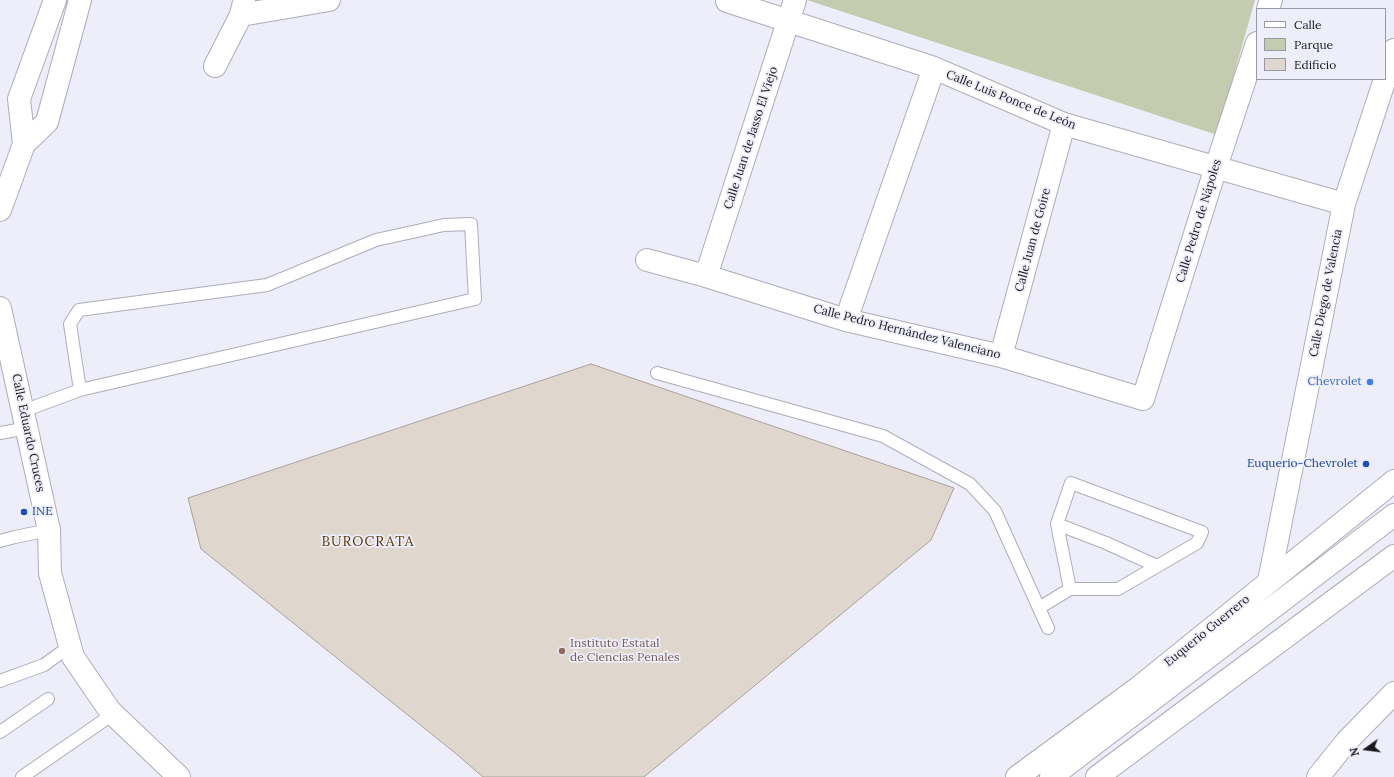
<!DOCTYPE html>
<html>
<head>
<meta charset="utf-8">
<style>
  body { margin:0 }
  #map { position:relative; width:1394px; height:777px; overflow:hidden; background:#edeefa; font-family:Lora,serif }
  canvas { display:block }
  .legend { position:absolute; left:1256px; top:8px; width:130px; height:72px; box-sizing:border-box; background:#edeefa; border:1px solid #9899a2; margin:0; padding:5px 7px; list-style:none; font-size:12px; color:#19191d }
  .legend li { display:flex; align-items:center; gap:8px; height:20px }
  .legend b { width:20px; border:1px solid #9899a2 }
  .north { position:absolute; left:1346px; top:729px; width:40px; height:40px; -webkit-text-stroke:3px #edeefa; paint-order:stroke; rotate:256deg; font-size:11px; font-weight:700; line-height:16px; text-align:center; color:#19191d }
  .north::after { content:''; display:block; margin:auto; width:14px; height:18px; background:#19191d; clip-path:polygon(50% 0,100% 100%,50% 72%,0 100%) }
</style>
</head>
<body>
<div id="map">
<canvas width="1394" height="777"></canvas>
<ul class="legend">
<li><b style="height:5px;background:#fff"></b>Calle</li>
<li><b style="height:11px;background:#c5cbae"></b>Parque</li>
<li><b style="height:11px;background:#dfd6cd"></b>Edificio</li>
</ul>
<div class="north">N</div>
</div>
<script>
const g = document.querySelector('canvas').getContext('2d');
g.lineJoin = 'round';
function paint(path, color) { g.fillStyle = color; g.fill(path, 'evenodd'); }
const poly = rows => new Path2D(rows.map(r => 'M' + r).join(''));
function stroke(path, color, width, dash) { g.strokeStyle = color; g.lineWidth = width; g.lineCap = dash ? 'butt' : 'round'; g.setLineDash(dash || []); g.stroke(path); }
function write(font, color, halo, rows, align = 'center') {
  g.font = font + ' Lora,serif'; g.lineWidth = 3.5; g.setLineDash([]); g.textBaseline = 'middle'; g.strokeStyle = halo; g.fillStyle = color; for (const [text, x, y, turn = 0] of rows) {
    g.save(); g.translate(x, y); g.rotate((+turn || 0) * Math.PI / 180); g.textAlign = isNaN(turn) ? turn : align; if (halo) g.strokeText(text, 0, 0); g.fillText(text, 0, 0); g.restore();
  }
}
const green = poly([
  [807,0,1255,0,1217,135]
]);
const building = poly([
  [591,364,954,488,931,540,644,777,483,777,454,752,201,549,188,498,591,364]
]);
const lane = poly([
  [657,373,883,436,970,484,995,511,1048,628],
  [23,411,80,390,475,299,471,224,444,225,376,240,267,285,79,310,70,324,80,390],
  [0,433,27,428],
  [1057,524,1106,543,1157,566],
  [0,541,15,537,49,530],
  [1039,608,1070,589,1118,589,1197,543,1202,532,1071,483,1057,524,1070,589],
  [0,681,44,665,70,646],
  [0,732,48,699],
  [22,777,113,714]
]);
const street = poly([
  [727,1,934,68,1064,124,1344,204],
  [1268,9,1271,0],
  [241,15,329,0],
  [215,66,241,15,244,2],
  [1385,78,1394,50],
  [24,144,19,99,55,0],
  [0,210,24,144,47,122,80,0],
  [647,260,706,276,846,320,1001,356,1143,399,1216,167,1257,43],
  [706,276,795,0],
  [0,308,49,530,50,573,73,657,110,711,179,777],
  [846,320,934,68],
  [1001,356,1064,124],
  [1269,581,1344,204,1385,79],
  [1318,777,1347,741,1394,693]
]);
const secondary = poly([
  [1017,777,1138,688,1394,481],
  [1051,777,1394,515],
  [1097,777,1394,556]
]);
const markers = [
  [1370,382,4,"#3f7fe0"],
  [1366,464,4,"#1a4fb4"],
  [24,512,4,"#1a4fb4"],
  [562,651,4,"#8d6e63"]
];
const streetNames = [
  ["Calle Luis Ponce de León",1011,100,22],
  ["Calle Juan de Jasso El Viejo",751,138,-72],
  ["Calle Pedro de Nápoles",1199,221,-73],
  ["Calle Juan de Goire",1033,240,-75],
  ["Calle Diego de Valencia",1326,293,-79],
  ["Calle Pedro Hernández Valenciano",907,332,14],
  ["Calle Eduardo Cruces",28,433,78],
  ["Euquerio Guerrero",1207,631,-39]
];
const shopNames = [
  ["Chevrolet",1362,382]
];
const transitNames = [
  ["Euquerio-Chevrolet",1358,464],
  ["INE",32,512,"left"]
];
const educationNames = [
  ["Instituto Estatal",570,644],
  ["de Ciencias Penales",570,658]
];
const quarterNames = [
  ["BUROCRATA",368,542]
];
paint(green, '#c5cbae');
paint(building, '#dfd6cd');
stroke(building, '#aaa29a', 1);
stroke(lane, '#acadb8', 14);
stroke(street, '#acadb8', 24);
stroke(secondary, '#acadb8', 24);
stroke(lane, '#fff', 12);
stroke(street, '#fff', 22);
stroke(secondary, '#fff', 22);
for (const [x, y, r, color] of markers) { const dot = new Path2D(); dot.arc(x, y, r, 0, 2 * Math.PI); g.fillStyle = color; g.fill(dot); stroke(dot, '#edeefa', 1.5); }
write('12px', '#19191d', '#edeefa', streetNames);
write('12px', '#366cbe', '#edeefa', shopNames, 'right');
write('12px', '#164399', '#edeefa', transitNames, 'right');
write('12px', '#785e54', '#edeefa', educationNames, 'left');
g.letterSpacing = '1px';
write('14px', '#5b3701', '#edeefa', quarterNames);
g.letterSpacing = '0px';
</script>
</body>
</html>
